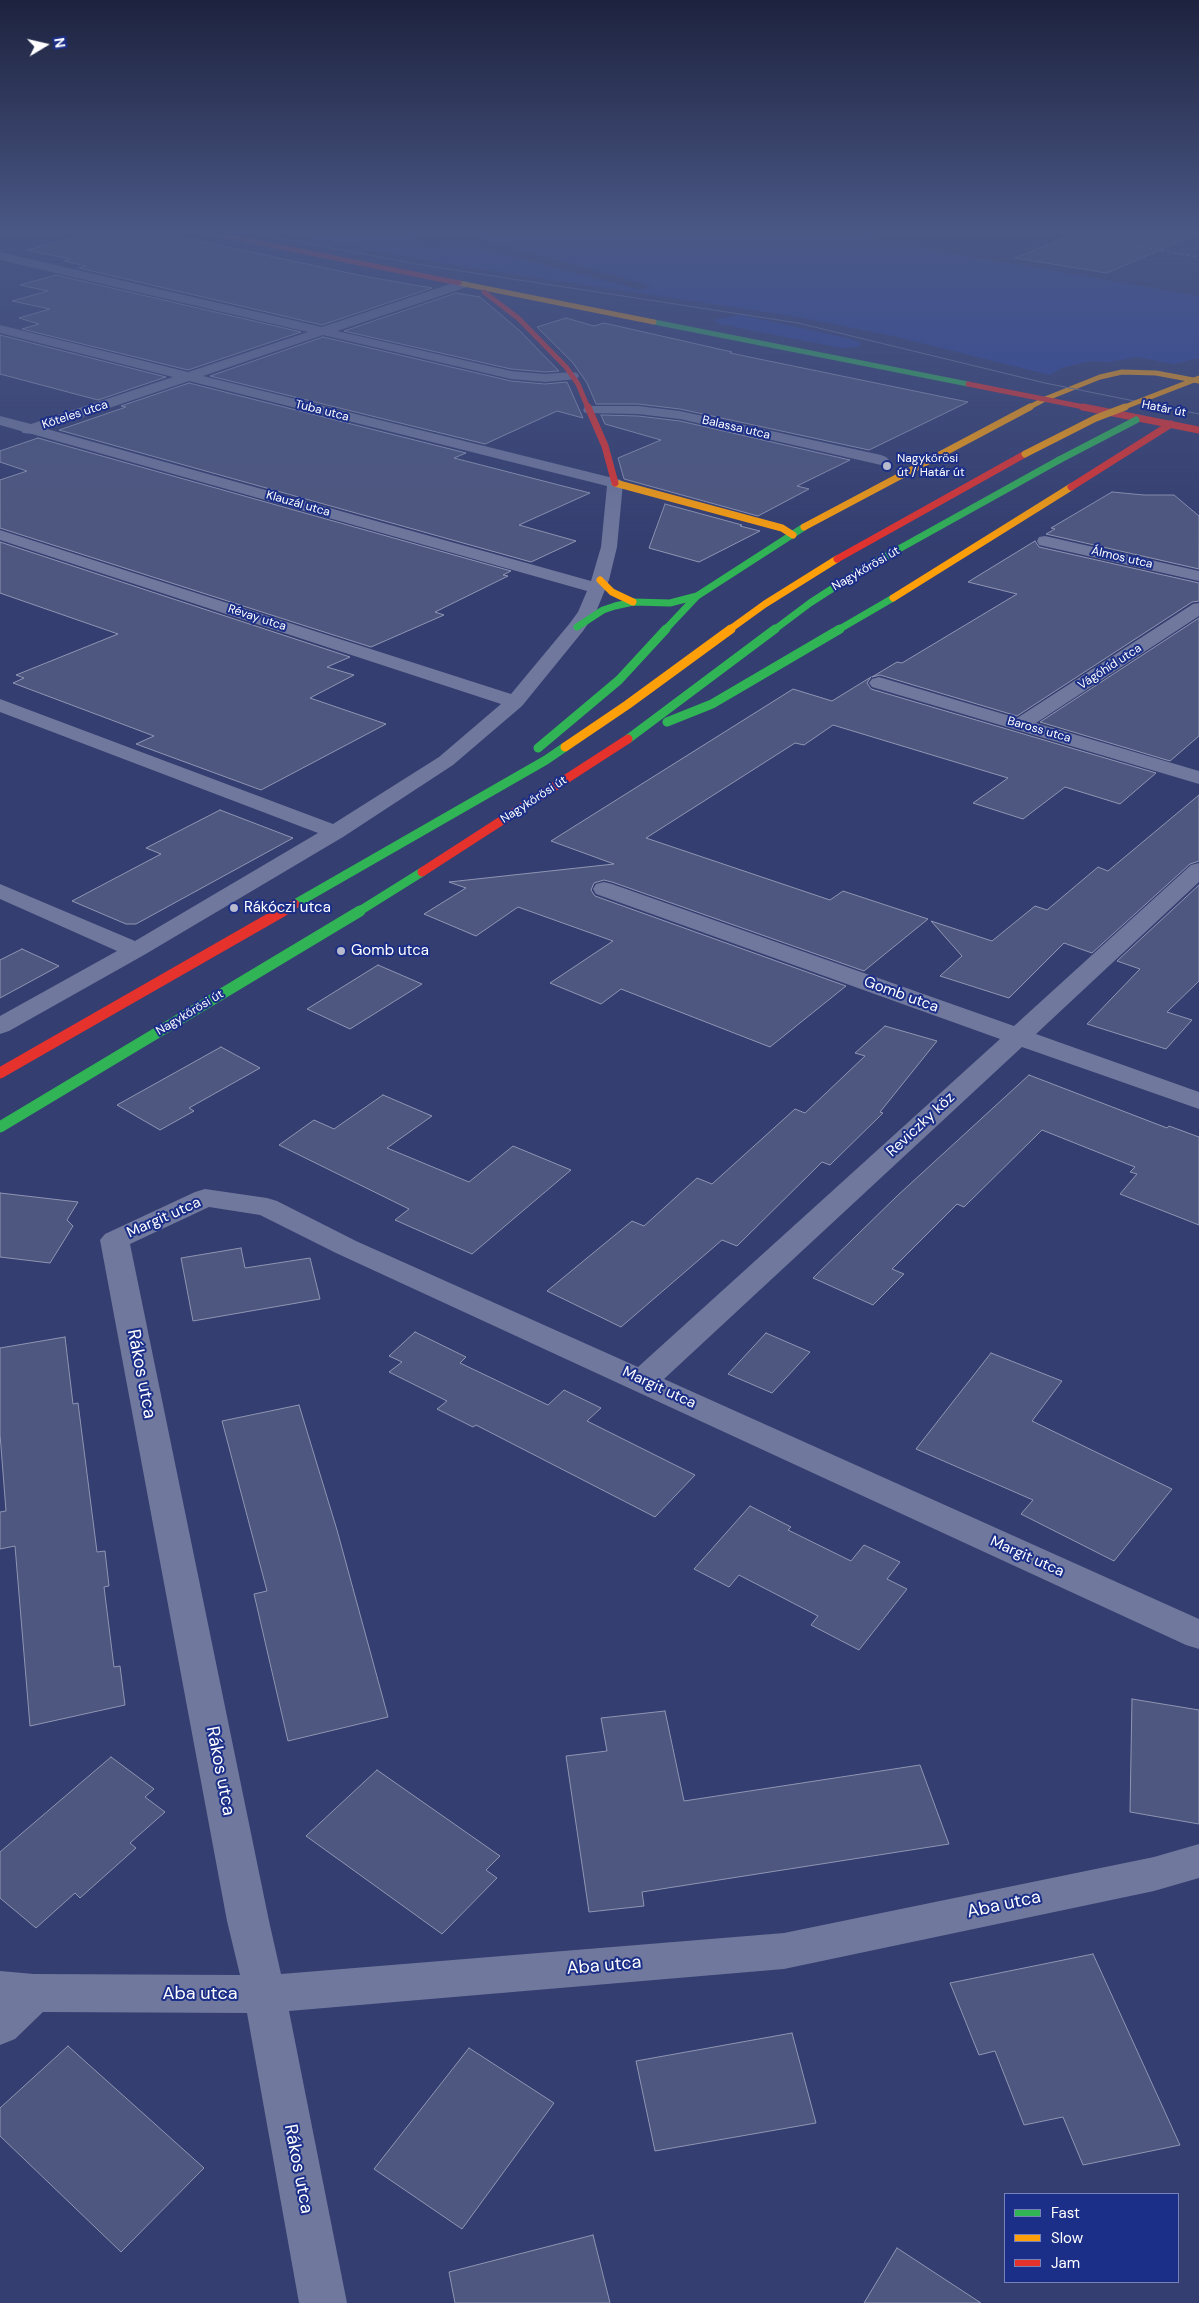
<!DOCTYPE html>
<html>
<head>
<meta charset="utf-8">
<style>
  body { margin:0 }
  #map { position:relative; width:1199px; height:2303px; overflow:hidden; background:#343e70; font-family:"DM Sans",sans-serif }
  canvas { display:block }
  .legend { position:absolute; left:1004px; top:2193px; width:175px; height:90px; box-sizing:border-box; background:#1b2e88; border:1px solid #7682b8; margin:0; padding:6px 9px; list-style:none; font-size:15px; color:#fff }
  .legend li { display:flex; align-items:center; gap:10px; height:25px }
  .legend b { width:25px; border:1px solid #7682b8 }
  .north { position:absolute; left:20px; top:20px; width:50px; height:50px; -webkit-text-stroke:4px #1b2e88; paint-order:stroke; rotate:81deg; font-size:14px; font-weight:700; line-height:20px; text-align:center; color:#fff }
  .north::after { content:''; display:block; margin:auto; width:18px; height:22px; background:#fff; clip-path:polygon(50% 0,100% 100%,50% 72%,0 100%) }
</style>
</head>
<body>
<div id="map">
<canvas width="1199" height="2303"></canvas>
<ul class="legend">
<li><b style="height:6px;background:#30b455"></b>Fast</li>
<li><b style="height:6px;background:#ff9f0a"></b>Slow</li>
<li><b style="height:6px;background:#e5322d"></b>Jam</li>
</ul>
<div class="north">N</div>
</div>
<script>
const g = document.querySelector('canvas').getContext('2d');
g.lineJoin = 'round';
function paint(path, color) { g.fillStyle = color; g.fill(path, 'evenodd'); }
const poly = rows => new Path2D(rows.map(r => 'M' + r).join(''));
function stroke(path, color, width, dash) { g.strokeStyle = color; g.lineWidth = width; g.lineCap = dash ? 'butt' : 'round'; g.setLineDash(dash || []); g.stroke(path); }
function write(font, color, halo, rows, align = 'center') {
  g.font = font + ' "DM Sans",sans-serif'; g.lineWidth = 4; g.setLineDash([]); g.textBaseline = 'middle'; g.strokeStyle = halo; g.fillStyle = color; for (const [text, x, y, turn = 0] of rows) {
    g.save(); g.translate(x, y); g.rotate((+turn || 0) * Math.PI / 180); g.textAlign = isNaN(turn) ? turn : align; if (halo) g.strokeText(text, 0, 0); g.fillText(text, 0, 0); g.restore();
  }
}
const green = poly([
  [280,233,408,233,423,249,474,246,640,290,652,286,493,243,474,233,835,233,1199,296,1199,358,1174,364,1137,357,1109,362,1090,361,1061,368,1050,375,893,336,798,317,447,264],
  [741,315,847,338,862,343,858,347,842,348,720,324,713,320]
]);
const building = poly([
  [94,233,162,233,363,276,432,288,322,325,79,268,86,266,64,261,70,259,27,250,94,233],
  [1076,233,1199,233,1107,273,1015,258,1076,233],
  [56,275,301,332,188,370,22,329,39,324,19,318,50,309,12,301,48,291,20,285,56,275],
  [456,293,480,297,520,331,559,371,545,372,511,369,344,331,456,293],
  [566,318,594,326,604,323,732,352,730,353,968,402,869,450,680,409,638,404,596,404,587,383,573,363,537,327,566,318],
  [0,335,166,377,98,400,0,374,0,335],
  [323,337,511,381,545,384,567,382,583,418,557,411,485,444,210,376,323,337],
  [189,383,466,453,454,458,590,493,519,525,576,541,531,562,59,430,126,407,121,406,189,383],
  [601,415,638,416,680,421,850,460,797,486,809,489,758,516,624,479,618,458,661,440,605,424,601,415],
  [38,438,511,571,503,575,508,576,435,612,444,615,371,647,0,528,0,480,27,471,0,462,0,451,38,438],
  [1112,492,1144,495,1174,495,1199,516,1199,569,1046,534,1055,529,1051,528,1112,492],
  [665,504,742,525,740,526,760,531,699,562,649,548,665,504],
  [1035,541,1039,547,1199,583,1199,601,1192,602,1017,716,880,675,872,677,897,662,902,663,1017,594,968,582,1035,541],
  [0,542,350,657,327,667,354,675,310,698,386,724,261,790,136,744,154,736,13,683,24,678,16,675,118,634,0,593,0,542],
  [1199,618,1199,736,1170,761,1040,722,1199,618],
  [871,677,867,683,871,689,1156,773,1120,804,1065,787,1023,819,973,803,1008,778,833,725,804,745,795,743,646,838,830,900,843,891,928,919,864,971,612,882,604,880,594,883,591,890,595,896,846,986,770,1047,621,989,601,1004,550,983,613,941,518,907,476,936,424,914,466,888,449,882,614,864,551,841,793,689,832,701,871,677],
  [1199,795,1199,861,1190,864,1092,953,1064,943,1009,998,940,976,962,956,931,921,992,941,1035,906,1047,910,1098,867,1108,871,1199,795],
  [220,810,293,838,136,924,126,924,72,901,161,854,146,848,220,810],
  [1199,885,1199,981,1167,1012,1192,1020,1166,1049,1087,1024,1140,969,1117,961,1199,885],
  [22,949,59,966,0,998,0,960,22,949],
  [378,965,422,984,350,1029,307,1009,378,965],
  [885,1026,937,1041,880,1112,883,1113,830,1165,822,1162,737,1246,722,1240,621,1327,547,1291,632,1221,644,1226,697,1178,712,1184,795,1109,805,1113,865,1056,855,1053,885,1026],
  [221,1047,260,1068,189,1108,194,1111,160,1130,117,1105,221,1047],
  [1029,1075,1167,1128,1169,1126,1199,1137,1199,1225,1120,1194,1137,1174,1130,1172,1135,1167,1042,1130,964,1207,957,1204,892,1269,904,1274,873,1305,813,1278,897,1196,1029,1075],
  [383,1095,432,1116,387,1148,469,1182,513,1146,571,1170,472,1254,395,1220,409,1209,279,1145,314,1120,334,1129,383,1095],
  [0,1193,78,1202,67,1220,73,1226,50,1263,0,1257,0,1193],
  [241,1248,245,1268,310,1258,320,1299,193,1321,181,1258,241,1248],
  [415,1332,466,1357,460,1363,548,1405,564,1390,601,1408,587,1421,695,1475,655,1517,476,1425,473,1427,437,1409,447,1401,389,1372,402,1362,389,1356,415,1332],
  [766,1333,810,1352,772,1393,728,1374,766,1333],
  [65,1337,73,1404,78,1403,97,1552,105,1551,109,1586,104,1587,114,1667,120,1666,125,1705,30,1726,15,1546,0,1549,0,1512,6,1511,0,1434,0,1348,65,1337],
  [991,1353,1062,1381,1032,1421,1172,1489,1114,1561,1021,1514,1033,1500,916,1449,991,1353],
  [299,1405,337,1530,388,1717,288,1741,254,1594,267,1591,222,1421,299,1405],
  [750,1506,791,1527,788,1530,851,1561,864,1545,900,1562,887,1579,907,1589,859,1650,811,1625,818,1616,739,1575,729,1587,694,1569,750,1506],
  [1132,1699,1199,1710,1199,1824,1130,1812,1132,1699],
  [665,1711,684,1801,920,1765,949,1844,642,1892,644,1906,589,1912,566,1756,607,1751,601,1718,665,1711],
  [111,1757,154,1789,145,1797,165,1812,130,1843,136,1848,80,1898,75,1893,36,1928,0,1898,0,1852,111,1757],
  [377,1770,500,1856,486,1870,497,1878,442,1934,306,1836,377,1770],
  [1093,1954,1180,2145,1083,2165,1063,2117,1024,2125,995,2051,979,2055,950,1983,1093,1954],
  [792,2033,816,2123,655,2151,636,2061,792,2033],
  [68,2046,204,2168,121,2252,0,2136,0,2108,68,2046],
  [469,2048,554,2103,462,2229,374,2169,469,2048],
  [593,2235,610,2303,455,2303,449,2272,593,2235],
  [897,2248,981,2303,864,2303,897,2248]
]);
const street = poly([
  [0,252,322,327,459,281,467,281,469,284,467,287,337,331,511,371,545,374,572,372,577,373,579,376,577,379,545,382,511,379,323,335,203,376,621,480,623,483,617,547,609,580,596,612,583,631,522,706,453,765,343,837,144,955,9,1031,0,1034,0,1016,117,951,0,899,0,884,135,941,318,833,0,712,0,699,333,824,439,757,501,704,0,540,0,530,511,694,570,623,578,612,587,591,32,434,23,433,21,431,0,425,0,416,31,424,173,377,0,333,0,325,188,372,308,332,0,260,0,252],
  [189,381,607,486,601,547,591,581,47,429,189,381],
  [590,406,638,406,680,411,881,455,886,457,889,460,886,463,881,465,680,419,638,414,585,413,583,410,585,407,590,406],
  [1045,536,1199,571,1199,581,1039,545,1037,541,1039,537,1045,536],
  [1199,603,1199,616,1036,723,1199,771,1199,784,872,687,869,683,872,679,879,677,1017,718,1193,604,1199,603],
  [1199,863,1199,882,1036,1034,1199,1092,1199,1109,1022,1047,664,1379,1199,1619,1199,1649,1186,1645,336,1253,260,1215,209,1207,130,1244,269,1921,281,1974,784,1933,1154,1857,1199,1844,1199,1878,1154,1891,784,1969,289,2011,347,2303,299,2303,247,2013,43,2012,15,2039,0,2045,0,1971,34,1974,240,1975,227,1921,100,1240,105,1234,195,1192,205,1189,267,1198,277,1201,356,1241,638,1367,1000,1039,596,894,593,889,596,884,604,882,612,884,1014,1026,1191,865,1199,863]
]);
const fastFar3 = poly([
  [654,322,968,384]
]);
const fastFar2 = poly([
  [577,627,603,610,615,606,633,602,670,603,697,596],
  [665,630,697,596,804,527],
  [774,630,810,603,861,570,1059,460],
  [838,630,893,598]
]);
const fastFar1 = poly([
  [667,722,712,704,840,629],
  [628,739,775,629],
  [538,748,619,680,666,629],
  [295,904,546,760,565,747],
  [358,912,422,872]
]);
const fast = poly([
  [0,1127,360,911]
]);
const slowFar2 = poly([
  [459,283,654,322],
  [1045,399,1100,377,1122,372,1156,373,1199,381],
  [1028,408,1045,399]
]);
const slowFar1 = poly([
  [615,483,782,528,793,535],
  [804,527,1030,407],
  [600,580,612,592,633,602],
  [893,598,1071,487],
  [729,630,765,604,837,559]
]);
const slow = poly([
  [565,747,627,705,731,629]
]);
const jamFar3 = poly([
  [211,233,459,283],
  [484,292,518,318,566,367,578,384,588,408],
  [968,384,1089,408]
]);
const jamFar2 = poly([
  [588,407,605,446,615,483],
  [1083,407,1199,430],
  [1071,487,1171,424],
  [837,559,1025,454]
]);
const jamFar1 = poly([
  [422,872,628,739],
  [281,912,295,904]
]);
const jam = poly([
  [0,1073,283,911]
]);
const tram = poly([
  [252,233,422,265,798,323,1045,383,1199,414]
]);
const rail = poly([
  [1058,233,1199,257]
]);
const fastBridge = poly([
  [1059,460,1136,420]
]);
const slowBridgeFar1 = poly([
  [1122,408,1199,378]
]);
const slowBridge = poly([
  [1025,454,1096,418,1125,407]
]);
const markers = [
  [887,466,5,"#b8bbcd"],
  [234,908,5,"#b8bbcd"],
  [341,951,5,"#b8bbcd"]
];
const farStreetnames = [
  ["Határ út",1164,409,11],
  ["Tuba utca",322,411,14],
  ["Köteles utca",75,415,-18],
  ["Balassa utca",736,428,13],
  ["Klauzál utca",298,504,16],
  ["Álmos utca",1122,558,13],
  ["Nagykőrösi út",866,569,-30],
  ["Révay utca",257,618,18],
  ["Vágóhíd utca",1110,667,-33],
  ["Baross utca",1039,730,16],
  ["Nagykőrösi út",534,800,-33],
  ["Nagykőrösi út",190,1013,-31]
];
const farPoinames = [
  ["Nagykőrösi",897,459],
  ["út / Határ út",897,473]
];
const poiNames = [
  ["Rákóczi utca",244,908],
  ["Gomb utca",351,951]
];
const streetNames = [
  ["Gomb utca",901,995,20],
  ["Reviczky köz",921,1125,-43],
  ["Margit utca",164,1218,-24],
  ["Margit utca",659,1388,25],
  ["Margit utca",1027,1557,24]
];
const nearStreetnames = [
  ["Rákos utca",141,1374,79],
  ["Rákos utca",220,1771,79],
  ["Aba utca",1004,1905,-12],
  ["Aba utca",604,1966,-5],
  ["Aba utca",200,1994],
  ["Rákos utca",298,2169,79]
];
paint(green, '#2f449f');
paint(building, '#4e577f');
stroke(building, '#8f95b3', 1);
paint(street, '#70789d');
stroke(fastFar3, '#30b455', 5);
stroke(fastFar2, '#30b455', 7);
stroke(fastFar1, '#30b455', 9);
stroke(fast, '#30b455', 11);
stroke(slowFar2, '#ff9f0a', 5);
stroke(slowFar1, '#ff9f0a', 7);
stroke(slow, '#ff9f0a', 9);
stroke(jamFar3, '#e5322d', 5);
stroke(jamFar2, '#e5322d', 7);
stroke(jamFar1, '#e5322d', 9);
stroke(jam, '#e5322d', 11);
stroke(tram, '#70799c', 1);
stroke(rail, '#70799c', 2, [4.5, 2]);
stroke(fastBridge, '#30b455', 7);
stroke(slowBridgeFar1, '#ff9f0a', 5);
stroke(slowBridge, '#ff9f0a', 7);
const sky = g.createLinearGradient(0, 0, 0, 555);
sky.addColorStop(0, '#1d223e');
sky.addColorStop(0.42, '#4a5886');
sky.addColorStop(1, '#4a588600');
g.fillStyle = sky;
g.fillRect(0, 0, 1199, 555);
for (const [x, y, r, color] of markers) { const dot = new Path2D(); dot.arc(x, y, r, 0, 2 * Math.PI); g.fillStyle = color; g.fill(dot); stroke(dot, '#1b2e88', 2); }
write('12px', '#fff', '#1b2e88', farStreetnames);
write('12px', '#fff', '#1b2e88', farPoinames, 'left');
write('15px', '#fff', '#1b2e88', poiNames, 'left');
write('15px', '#fff', '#1b2e88', streetNames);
write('18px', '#fff', '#1b2e88', nearStreetnames);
</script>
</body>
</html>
